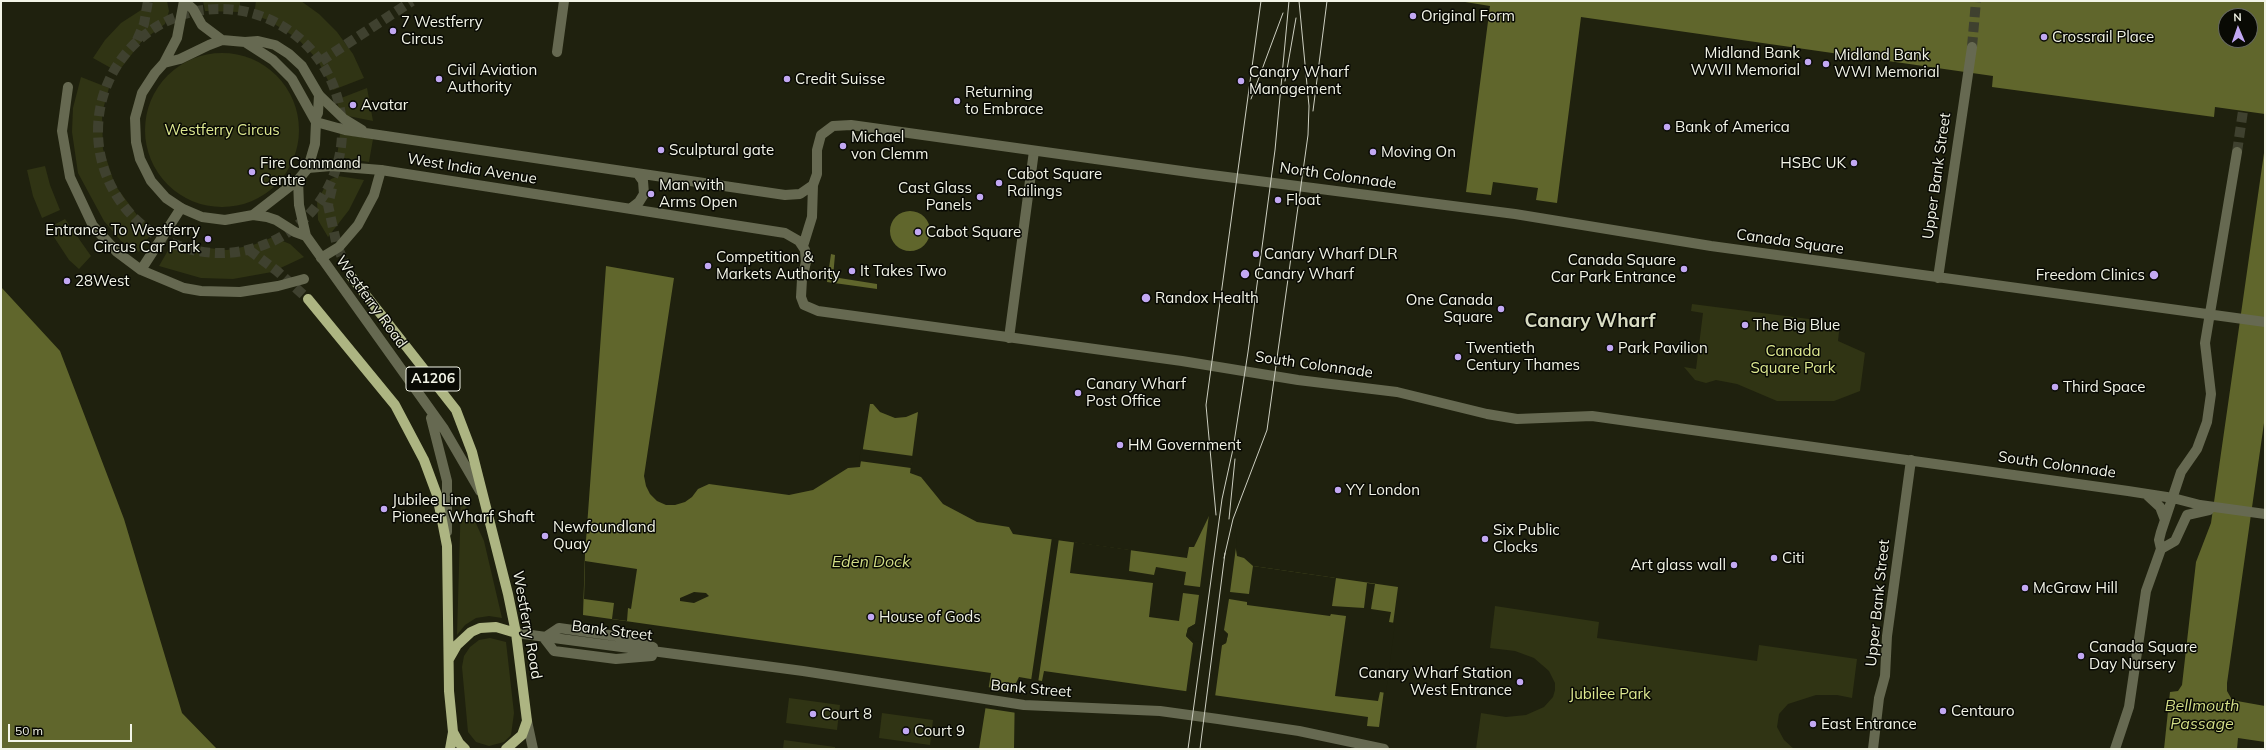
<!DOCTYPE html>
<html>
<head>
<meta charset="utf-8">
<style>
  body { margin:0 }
  #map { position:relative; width:2266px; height:750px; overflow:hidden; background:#1f210e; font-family:Mulish,sans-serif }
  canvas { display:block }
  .frame { position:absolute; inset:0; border:2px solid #f2f4e7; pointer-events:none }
  .north { position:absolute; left:2218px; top:8px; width:40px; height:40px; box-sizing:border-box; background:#090a04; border:1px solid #66685f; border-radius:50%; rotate:358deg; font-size:11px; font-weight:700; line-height:16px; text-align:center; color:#f2f4e7 }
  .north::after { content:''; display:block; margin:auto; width:14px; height:18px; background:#c2a8f3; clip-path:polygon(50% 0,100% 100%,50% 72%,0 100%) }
  .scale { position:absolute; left:8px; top:724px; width:124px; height:18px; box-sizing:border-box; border:2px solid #f2f4e7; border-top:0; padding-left:5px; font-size:12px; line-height:14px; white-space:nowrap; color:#f2f4e7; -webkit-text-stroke:3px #090a04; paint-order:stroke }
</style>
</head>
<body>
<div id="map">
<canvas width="2266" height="750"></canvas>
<div class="frame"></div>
<div class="north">N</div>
<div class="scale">50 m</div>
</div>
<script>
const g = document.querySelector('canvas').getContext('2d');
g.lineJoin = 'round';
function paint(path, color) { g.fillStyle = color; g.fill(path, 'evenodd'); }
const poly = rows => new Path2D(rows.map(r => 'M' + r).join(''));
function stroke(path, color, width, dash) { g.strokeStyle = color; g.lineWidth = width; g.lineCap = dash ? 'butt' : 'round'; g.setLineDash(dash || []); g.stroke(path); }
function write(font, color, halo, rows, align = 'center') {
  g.font = font + ' Mulish,sans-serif'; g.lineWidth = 3; g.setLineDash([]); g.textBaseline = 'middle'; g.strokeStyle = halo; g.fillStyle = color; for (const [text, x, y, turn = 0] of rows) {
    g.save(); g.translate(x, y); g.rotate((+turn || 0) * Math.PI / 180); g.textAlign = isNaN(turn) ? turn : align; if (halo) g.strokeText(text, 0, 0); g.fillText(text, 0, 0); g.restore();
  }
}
const green = poly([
  [155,1,167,1,169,11,165,24,142,41,118,72,93,58,105,40,121,23],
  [203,1,240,1,240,12,205,11],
  [256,1,301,1,319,14,337,32,353,54,364,78,333,90,317,59,298,39,268,20,254,15],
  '145 130a77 77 0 1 1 154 0a77 77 0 1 1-154 0Z',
  [81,77,109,88,102,113,103,149,115,185,137,215,151,226,152,232,139,252,121,241,104,221,78,173,72,132,73,108],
  [367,88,373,121,348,116,339,108,336,100],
  [340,134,373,139,369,162,337,157],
  [45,166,50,185,60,210,42,218,33,196,27,170],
  [338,176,364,180,349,210,328,237,318,220,317,201,326,185,331,179],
  [65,219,91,256,79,269,69,260,48,228],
  [273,237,290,244,304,257,272,272,233,279,201,278,159,266,174,240,198,247,227,250,253,245],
  [1692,304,1840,323,1838,341,1865,353,1860,391,1834,401,1777,401,1737,384,1716,380,1706,383,1695,380,1684,367,1696,369,1703,313,1691,311],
  [461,499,474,519,484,541,502,618,489,616,476,618,465,625,457,635],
  [1495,606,1599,622,1597,638,1757,661,1759,645,1857,659,1852,698,1837,695,1816,695,1788,704,1779,714,1777,727,1784,740,1794,749,1476,749,1481,713,1506,717,1526,715,1544,707,1553,697,1555,690,1555,683,1549,671,1534,658,1515,651,1490,648],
  [490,638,506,642,514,713,511,735,504,742,489,746,476,742,468,732,462,667,464,656,470,647,479,640],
  [789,698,840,705,837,730,786,723],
  [882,713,933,720,930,745,879,738],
  [784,740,835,747,835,749,783,749]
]);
const water = poly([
  [1459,1,2265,1,2265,114,2215,107,2214,117,1992,87,1993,76,1581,17,1557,203,1536,200,1538,188,1493,182,1491,195,1466,192,1490,6],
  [2226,16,2250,16,2250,40,2226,40],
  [2265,146,2265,416,2227,683,2227,691,2231,698,2237,701,2265,706,2265,749,2164,749,2170,692,2178,691,2182,685,2196,562,2211,523],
  '890 231a20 20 0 1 1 40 0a20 20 0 1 1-40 0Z',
  [831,254,835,255,833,277,877,284,877,289,827,282],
  [606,266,674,278,644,476,646,486,650,494,657,501,666,505,675,505,685,502,692,497,698,489,709,484,789,495,813,490,848,468,860,467,870,404,873,404,880,412,895,418,906,417,918,412,910,473,921,477,943,504,977,522,1009,527,1013,534,1187,558,1189,547,1194,547,1209,516,1231,519,1237,556,1244,558,1253,566,1398,587,1379,727,1367,726,1368,717,1044,671,1042,681,1019,677,1015,685,1014,749,979,749,991,673,583,615,585,554],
  [1197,623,1221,628,1228,634,1226,643,1219,647,1193,643,1186,636,1188,628],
  [1,287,60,351,124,519,182,713,216,748,230,749,1,749]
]);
const pier = poly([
  [861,449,913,456,911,468,859,461],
  [1209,514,1233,519,1237,540,1230,592,1249,594,1253,566,1336,578,1332,606,1364,608,1367,583,1375,584,1371,609,1391,612,1389,622,1395,623,1386,693,1380,692,1378,701,1335,696,1346,616,1331,614,1330,616,1247,605,1247,602,1229,599,1224,630,1228,634,1226,643,1222,645,1215,697,1186,693,1193,643,1186,636,1188,628,1195,624,1199,595,1183,593,1179,621,1149,617,1153,583,1070,573,1074,542,1131,550,1129,571,1154,575,1156,567,1186,572,1184,585,1200,587],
  [1197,625,1220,629,1226,634,1224,642,1218,645,1194,641,1189,635,1190,629],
  [1052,537,1055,539,1059,538,1038,683,1031,681],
  [585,561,637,569,631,609,628,608,627,621,612,619,614,603,584,599],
  [694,592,706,593,709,596,694,603,680,601,680,598],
  [987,687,1017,691,1017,713,984,708],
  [2238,738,2265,742,2265,749,2237,749]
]);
const minorTunnel = poly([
  [1972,47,1976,1],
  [321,61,412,1],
  [2237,152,2243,111]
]);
const primaryTunnel = poly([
  '98 131a122 122 0 1 1 244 0a122 122 0 1 1-244 0Z',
  [137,40,144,24,148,1],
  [332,188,328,205,337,246,350,275],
  [249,250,277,271,308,299]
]);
const pedestrian = poly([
  [557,52,564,1],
  [68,87,62,131,70,177,93,226,117,252,141,270,184,288,201,291,240,292,278,286,304,279],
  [321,258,339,247,358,225,374,195,381,170],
  [141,270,181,208],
  [1009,338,1034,151]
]);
const minor = poly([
  [319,95,344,119,362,130],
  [316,122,345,130,785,195,800,194,813,185],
  [308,168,331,166,381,170,785,233,799,241,805,250,806,262,802,279,801,297,804,305,818,311,1182,361,1298,380,1397,392,1487,414,1517,419,1592,416,2128,491,2173,498,2200,505,2265,514],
  [630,209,639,202,644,194,643,181,638,174],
  [803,246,812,217,813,185,817,174,817,150,821,135,833,126,851,125,1196,173,1515,214,1711,246,2265,322],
  [1938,278,1972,47],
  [2146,494,2160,507,2165,520],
  [2161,549,2175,541,2187,515,2209,510],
  [516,633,803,671,1024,705,1160,711,1218,719,1299,731,1384,749],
  [544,638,554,651,616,659,652,656],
  [544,638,559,628,616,636,653,647],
  [1873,749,1879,698,1885,676,1887,636,1911,460],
  [2115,749,2129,707,2146,591,2161,549,2159,540,2161,532,2181,472,2197,449,2207,422,2211,394,2205,343,2237,152]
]);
const tertiary = poly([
  [184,1,177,38,164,63,155,73,142,93,135,118,136,142,140,159,151,181,166,198,181,208,202,217,225,220,253,215,267,217,276,220,295,232,306,236],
  [184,1,193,9,202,25,222,40],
  [245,42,273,60,292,79,316,122,315,144,308,168,298,180,253,215],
  [164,63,180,59,209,45,222,40,245,42,258,41,275,45,289,54,302,66,319,95,318,113,315,119],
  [298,180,299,205,306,236,444,429,480,491],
  [431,418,447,481,447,532],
  [527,721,533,749]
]);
const primary = poly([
  [350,275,456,410,472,452,508,594,516,633,527,721,522,735,506,749],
  [308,299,395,405,424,460,437,495,447,546,449,691,453,732,450,749],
  [449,659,457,645,471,632,480,628,496,627,516,633],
  [453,732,459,743,465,749]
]);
const tram = poly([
  [1285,81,1296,18],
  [1251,99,1283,13],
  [1313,111,1327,1],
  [1216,515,1206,405,1261,1],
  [1229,519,1235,459],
  [1224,558,1233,519,1267,430,1308,135,1309,106,1299,1],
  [1188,749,1222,499,1233,449,1248,352,1275,150,1289,1],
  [1200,749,1225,553]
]);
const markers = [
  [1413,16,4,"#c2a8f3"],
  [393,31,4,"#c2a8f3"],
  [2044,37,4,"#c2a8f3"],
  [1808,62,4,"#c2a8f3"],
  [1826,64,4,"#c2a8f3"],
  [439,79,4,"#c2a8f3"],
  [787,79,4,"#c2a8f3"],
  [1241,81,4,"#c2a8f3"],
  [957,101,4,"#c2a8f3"],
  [353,105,4,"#c2a8f3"],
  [1667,127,4,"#c2a8f3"],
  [843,146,4,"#c2a8f3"],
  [661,150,4,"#c2a8f3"],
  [1373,152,4,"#c2a8f3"],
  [1854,163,4,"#c2a8f3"],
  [252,172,4,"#c2a8f3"],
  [999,183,4,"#c2a8f3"],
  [651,194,4,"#c2a8f3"],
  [980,197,4,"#c2a8f3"],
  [1278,200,4,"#c2a8f3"],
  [918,232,4,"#c2a8f3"],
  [208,239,4,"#c2a8f3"],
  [1256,254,4,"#c2a8f3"],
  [708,266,4,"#c2a8f3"],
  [1684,269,4,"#c2a8f3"],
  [852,271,4,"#c2a8f3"],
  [1245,274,5,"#c2a8f3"],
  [2154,275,5,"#c2a8f3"],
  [67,281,4,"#c2a8f3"],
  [1146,298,5,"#c2a8f3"],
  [1501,309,4,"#c2a8f3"],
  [1745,325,4,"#c2a8f3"],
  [1610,348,4,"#c2a8f3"],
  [1458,357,4,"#c2a8f3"],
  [2055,387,4,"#c2a8f3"],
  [1078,393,4,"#c2a8f3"],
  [1120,445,4,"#c2a8f3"],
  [1338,490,4,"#c2a8f3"],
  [384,509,4,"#c2a8f3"],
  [545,536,4,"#c2a8f3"],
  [1485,539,4,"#c2a8f3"],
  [1774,558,4,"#c2a8f3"],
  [1734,565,4,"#c2a8f3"],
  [2025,588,4,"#c2a8f3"],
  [871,617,4,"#c2a8f3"],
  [2081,656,4,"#c2a8f3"],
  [1520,682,4,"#c2a8f3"],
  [1943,711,4,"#c2a8f3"],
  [813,714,4,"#c2a8f3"],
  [1813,724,4,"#c2a8f3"],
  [906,731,4,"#c2a8f3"]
];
const shields = [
  [433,379,54]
];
const shieldNames = [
  ["A1206",433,379]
];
const poiNames = [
  ["Original Form",1421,16],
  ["7 Westferry",401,22],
  ["Circus",401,39],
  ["Crossrail Place",2052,37],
  ["Midland Bank",1800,53,"right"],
  ["WWII Memorial",1800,70,"right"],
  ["Midland Bank",1834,55],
  ["WWI Memorial",1834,72],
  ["Civil Aviation",447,70],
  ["Authority",447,87],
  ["Canary Wharf",1249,72],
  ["Management",1249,89],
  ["Credit Suisse",795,79],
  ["Returning",965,92],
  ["to Embrace",965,109],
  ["Avatar",361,105],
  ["Bank of America",1675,127],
  ["Michael",851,137],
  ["von Clemm",851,154],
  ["Sculptural gate",669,150],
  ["Moving On",1381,152],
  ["Fire Command",260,163],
  ["Centre",260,180],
  ["HSBC UK",1846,163,"right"],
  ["Cabot Square",1007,174],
  ["Railings",1007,191],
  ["Man with",659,185],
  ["Arms Open",659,202],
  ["Cast Glass",972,188,"right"],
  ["Panels",972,205,"right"],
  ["Float",1286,200],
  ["Entrance To Westferry",200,230,"right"],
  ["Circus Car Park",200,247,"right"],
  ["Cabot Square",926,232],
  ["Canary Wharf DLR",1264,254],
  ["Competition &",716,257],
  ["Markets Authority",716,274],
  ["Canada Square",1676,260,"right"],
  ["Car Park Entrance",1676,277,"right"],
  ["It Takes Two",860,271],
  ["Canary Wharf",1254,274],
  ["Freedom Clinics",2145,275,"right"],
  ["28West",75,281],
  ["Randox Health",1155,298],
  ["One Canada",1493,300,"right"],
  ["Square",1493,317,"right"],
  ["The Big Blue",1753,325],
  ["Twentieth",1466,348],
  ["Century Thames",1466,365],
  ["Park Pavilion",1618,348],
  ["Canary Wharf",1086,384],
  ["Post Office",1086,401],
  ["Third Space",2063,387],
  ["HM Government",1128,445],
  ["YY London",1346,490],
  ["Jubilee Line",392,500],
  ["Pioneer Wharf Shaft",392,517],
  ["Newfoundland",553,527],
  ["Quay",553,544],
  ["Six Public",1493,530],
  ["Clocks",1493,547],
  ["Citi",1782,558],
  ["Art glass wall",1726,565,"right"],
  ["McGraw Hill",2033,588],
  ["House of Gods",879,617],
  ["Canada Square",2089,647],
  ["Day Nursery",2089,664],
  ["Canary Wharf Station",1512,673,"right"],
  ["West Entrance",1512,690,"right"],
  ["Centauro",1951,711],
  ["Court 8",821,714],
  ["East Entrance",1821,724],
  ["Court 9",914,731]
];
const parkNames = [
  ["Westferry Circus",222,130],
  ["Canada",1793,351],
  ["Square Park",1793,368],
  ["Jubilee Park",1610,694]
];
const streetNames = [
  ["West India Avenue",472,169,9],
  ["North Colonnade",1338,176,8],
  ["Upper Bank Street",1937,176,-82],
  ["Canada Square",1790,242,8],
  ["Westferry Road",371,302,54],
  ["South Colonnade",1314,365,8],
  ["South Colonnade",2057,465,8],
  ["Upper Bank Street",1878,603,-84],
  ["Westferry Road",527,625,80],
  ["Bank Street",612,631,7],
  ["Bank Street",1031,689,5]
];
const waterNames = [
  ["Eden Dock",871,562],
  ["Bellmouth",2202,706],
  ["Passage",2202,724]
];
const districtNames = [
  ["Canary Wharf",1590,321]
];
paint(green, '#303414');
paint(water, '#60662c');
paint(pier, '#1f210e');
stroke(minorTunnel, '#3f412f', 10, [10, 5]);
stroke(primaryTunnel, '#3f412f', 10, [10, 5]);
stroke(pedestrian, '#666951', 10);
stroke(minor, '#666951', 10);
stroke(tertiary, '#666951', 10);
stroke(primary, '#adb582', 10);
stroke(tram, '#cdcfc1', 1);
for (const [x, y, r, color] of markers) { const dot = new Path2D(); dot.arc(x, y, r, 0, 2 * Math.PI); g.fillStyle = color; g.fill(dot); stroke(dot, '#090a04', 1.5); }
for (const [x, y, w] of shields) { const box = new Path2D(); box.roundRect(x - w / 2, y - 12, w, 24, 3); g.fillStyle = '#090a04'; g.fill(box); stroke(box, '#f2f4e7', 1); }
write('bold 14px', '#f2f4e7', null, shieldNames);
write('15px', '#f2f4e7', '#090a04', poiNames, 'left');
write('15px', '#dde890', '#090a04', parkNames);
write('15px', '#f2f4e7', '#090a04', streetNames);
write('italic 16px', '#d3de87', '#090a04', waterNames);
write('bold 19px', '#d8dcc2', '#090a04', districtNames);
</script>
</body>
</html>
